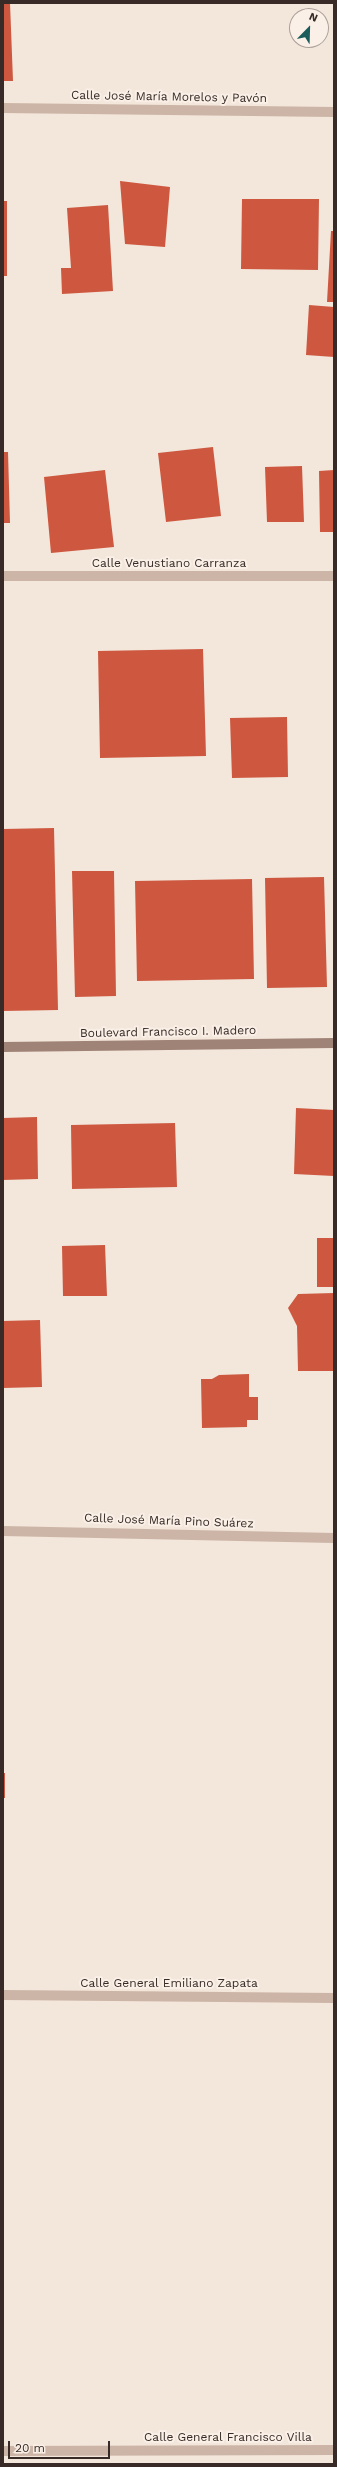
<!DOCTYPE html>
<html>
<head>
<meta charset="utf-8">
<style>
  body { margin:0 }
  #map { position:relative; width:337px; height:2467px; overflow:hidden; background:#f3e6db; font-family:"Work Sans",sans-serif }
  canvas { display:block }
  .frame { position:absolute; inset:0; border:4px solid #382b27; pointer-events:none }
  .north { position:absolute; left:289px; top:8px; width:40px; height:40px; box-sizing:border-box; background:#faf0e7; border:1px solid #aca19a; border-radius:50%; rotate:23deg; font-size:11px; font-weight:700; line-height:16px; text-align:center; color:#382b27 }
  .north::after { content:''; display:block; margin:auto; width:14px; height:18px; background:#1a5b5b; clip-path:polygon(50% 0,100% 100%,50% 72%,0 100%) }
  .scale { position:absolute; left:8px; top:2441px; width:102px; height:18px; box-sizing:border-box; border:2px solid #382b27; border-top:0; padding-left:5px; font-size:12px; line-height:14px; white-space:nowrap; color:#382b27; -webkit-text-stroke:3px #faf0e7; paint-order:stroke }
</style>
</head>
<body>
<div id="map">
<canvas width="337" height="2467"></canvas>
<div class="frame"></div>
<div class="north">N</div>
<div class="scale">20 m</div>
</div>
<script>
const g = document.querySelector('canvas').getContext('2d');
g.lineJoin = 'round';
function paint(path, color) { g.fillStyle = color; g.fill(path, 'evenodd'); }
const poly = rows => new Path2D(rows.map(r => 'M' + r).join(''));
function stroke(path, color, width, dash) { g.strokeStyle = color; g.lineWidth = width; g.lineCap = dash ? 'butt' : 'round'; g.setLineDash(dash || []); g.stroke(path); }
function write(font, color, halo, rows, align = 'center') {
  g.font = font + ' "Work Sans",sans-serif'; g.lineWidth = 4; g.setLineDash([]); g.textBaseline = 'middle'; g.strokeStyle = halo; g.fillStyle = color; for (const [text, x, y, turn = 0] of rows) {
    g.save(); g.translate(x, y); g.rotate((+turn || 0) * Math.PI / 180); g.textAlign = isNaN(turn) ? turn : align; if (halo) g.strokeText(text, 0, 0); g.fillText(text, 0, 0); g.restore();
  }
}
const building = poly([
  [3,3,10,3,13,81,3,81],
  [120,181,170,187,165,247,125,244],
  [242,199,319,199,318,270,241,269],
  [3,201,7,201,7,276,3,276],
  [108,205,113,291,62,294,61,268,71,268,67,208],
  [331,231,334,231,334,302,327,302],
  [309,305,334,307,334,357,306,355],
  [213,447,221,516,166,522,158,453],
  [3,452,8,452,10,523,3,523],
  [302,466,304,522,267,522,265,467],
  [105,470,114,547,51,553,44,477],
  [334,470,334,532,320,532,319,471],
  [203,649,206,756,100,758,98,651],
  [287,717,288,777,232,778,230,718],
  [54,828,58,1010,3,1011,3,829],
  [72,871,114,871,116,996,75,997],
  [324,877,327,987,267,988,265,878],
  [252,879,254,979,137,981,135,881],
  [296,1108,334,1110,334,1176,294,1174],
  [37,1117,38,1179,3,1180,3,1118],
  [175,1123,177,1187,72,1189,71,1125],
  [317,1238,334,1238,334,1287,317,1287],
  [105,1245,107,1296,63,1296,62,1246],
  [334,1293,334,1371,298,1371,297,1326,288,1308,298,1294],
  [40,1320,42,1387,3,1388,3,1321],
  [249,1374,249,1397,258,1397,258,1420,247,1420,247,1427,202,1428,201,1379,212,1379,219,1375],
  [3,1773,5,1773,5,1798,3,1798]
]);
const street = poly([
  [3,108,334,112],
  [3,576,334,576],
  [3,1531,334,1538],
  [3,1995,334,1998],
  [3,2451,334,2450]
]);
const secondary = poly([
  [3,1047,334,1043]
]);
const streetNames = [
  ["Calle José María Morelos y Pavón",169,97,1],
  ["Calle Venustiano Carranza",169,563],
  ["Boulevard Francisco I. Madero",168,1032,-1],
  ["Calle José María Pino Suárez",169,1521,2],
  ["Calle General Emiliano Zapata",169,1983],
  ["Calle General Francisco Villa",228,2437]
];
paint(building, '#cd583f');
stroke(street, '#ccb5a6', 10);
stroke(secondary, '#a08377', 10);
write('12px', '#382b27', '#faf0e7', streetNames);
</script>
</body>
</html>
